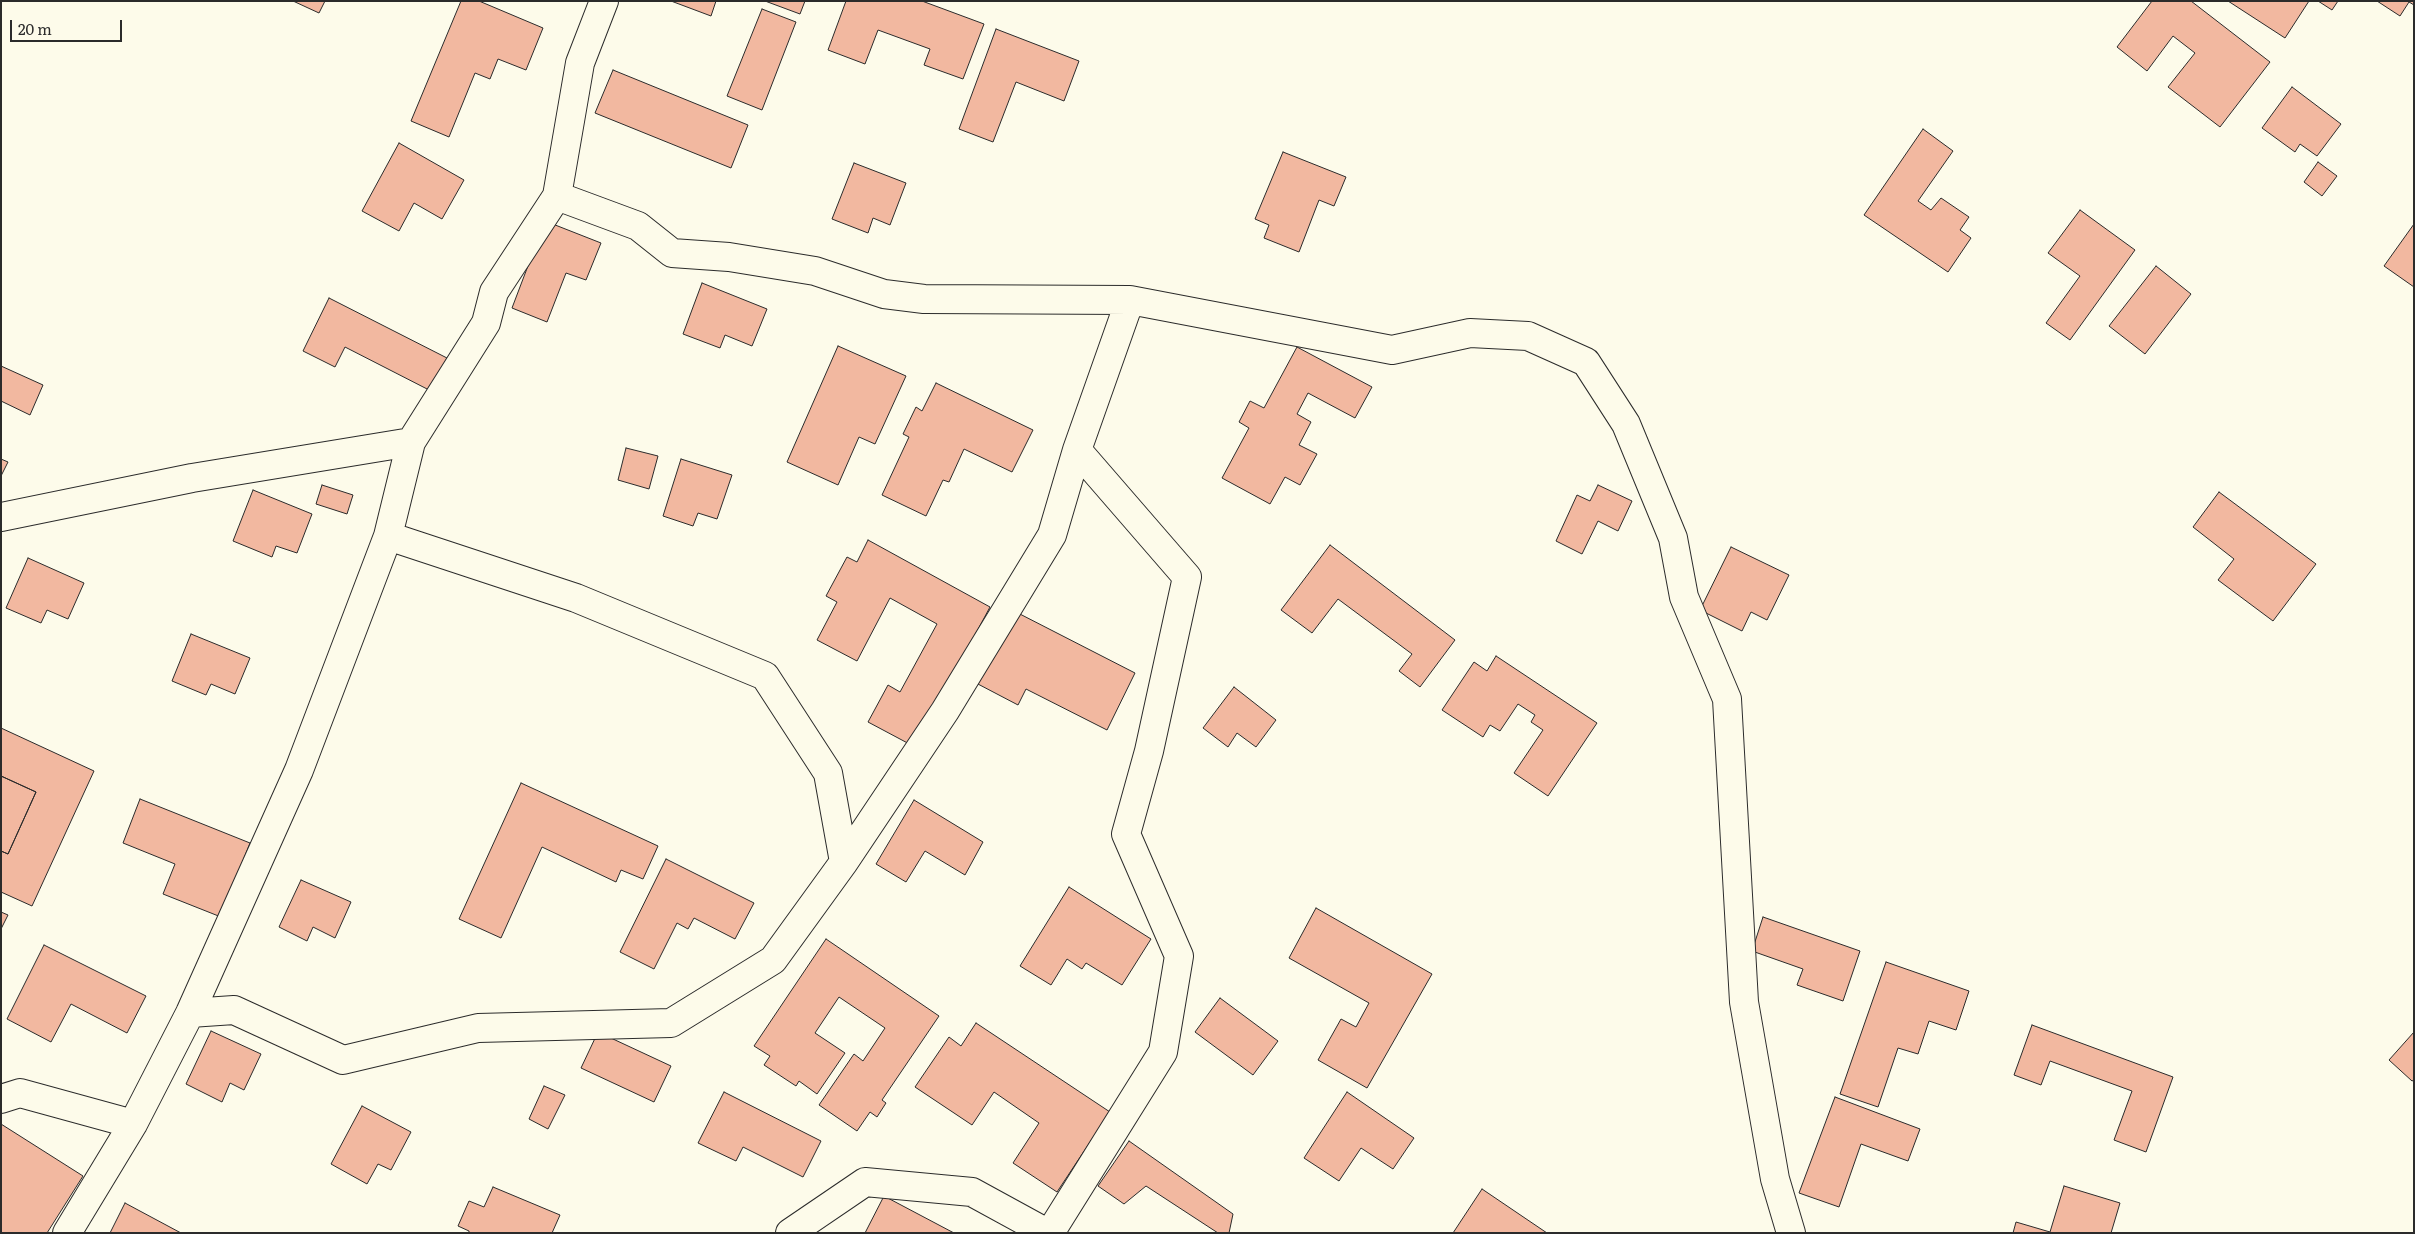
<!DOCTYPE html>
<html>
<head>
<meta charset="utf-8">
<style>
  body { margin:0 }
  #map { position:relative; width:2415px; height:1234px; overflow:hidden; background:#fdfbea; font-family:Literata,serif }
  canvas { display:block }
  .frame { position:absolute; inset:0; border:2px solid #2b2b2b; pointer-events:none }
  .scale { position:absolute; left:10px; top:20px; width:112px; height:22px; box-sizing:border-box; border:2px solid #2b2b2b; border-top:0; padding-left:6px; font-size:15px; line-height:18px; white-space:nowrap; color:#2b2b2b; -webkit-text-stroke:4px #fdfbea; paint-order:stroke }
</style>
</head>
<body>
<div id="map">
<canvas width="2415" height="1234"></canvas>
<div class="frame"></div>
<div class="scale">20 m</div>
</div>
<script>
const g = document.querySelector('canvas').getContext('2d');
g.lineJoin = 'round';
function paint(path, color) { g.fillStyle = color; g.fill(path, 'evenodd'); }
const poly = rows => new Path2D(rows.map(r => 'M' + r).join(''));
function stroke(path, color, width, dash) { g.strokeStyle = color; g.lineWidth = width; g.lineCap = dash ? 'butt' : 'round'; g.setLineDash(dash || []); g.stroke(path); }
const building = poly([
  [293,1,325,1,319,13,293,1],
  [461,1,479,1,543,28,526,70,498,59,490,79,475,73,449,137,411,121,461,1],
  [671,1,716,1,711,16,671,1],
  [765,1,805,1,800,14,765,1],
  [846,1,922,1,984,24,963,79,924,65,930,49,878,30,865,64,828,50,846,1],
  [2152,1,2191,1,2270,62,2220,127,2168,87,2195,53,2173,36,2147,71,2117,47,2152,1],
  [2228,1,2309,1,2285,38,2228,1],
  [2318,1,2338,1,2332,10,2318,1],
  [2377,1,2414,1,2414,5,2409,2,2400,16,2377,1],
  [762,9,796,22,762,110,727,96,762,9],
  [996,29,1079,61,1064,101,1016,82,993,142,959,129,996,29],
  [613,70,748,125,731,168,595,113,613,70],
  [2292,87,2341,124,2317,156,2300,144,2295,152,2262,128,2292,87],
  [1923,129,1953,151,1918,201,1931,210,1941,198,1969,217,1960,230,1971,238,1948,272,1864,215,1923,129],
  [399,143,464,180,442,219,414,203,399,231,362,211,399,143],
  [1283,152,1346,177,1334,206,1319,200,1299,252,1264,238,1269,225,1255,219,1283,152],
  [2318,162,2337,176,2322,196,2304,182,2318,162],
  [854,163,906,183,890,225,873,218,868,233,832,219,854,163],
  [2080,210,2135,250,2070,340,2046,323,2080,276,2048,253,2080,210],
  [545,221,601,243,586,280,566,273,547,322,512,308,545,221],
  [2414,224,2414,287,2384,266,2414,224],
  [2156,266,2191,294,2145,354,2109,326,2156,266],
  [702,283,767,309,752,346,725,335,720,348,683,334,702,283],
  [329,298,447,358,431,391,345,347,335,367,303,351,329,298],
  [838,346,906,376,875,444,859,437,838,485,787,462,838,346],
  [1297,347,1372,387,1355,418,1308,393,1297,414,1311,422,1299,445,1317,454,1300,485,1285,477,1270,504,1222,478,1249,428,1239,422,1250,401,1264,408,1297,347],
  [1,366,43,385,30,415,1,401,1,366],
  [936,383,1033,430,1012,472,964,449,949,482,943,480,926,516,882,495,909,437,903,434,916,407,922,411,936,383],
  [626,448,658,456,649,489,618,480,626,448],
  [1,459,8,462,1,476,1,459],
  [681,459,732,475,717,519,698,513,693,526,663,516,681,459],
  [322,485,353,495,347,514,316,504,322,485],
  [1598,485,1632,501,1618,531,1598,521,1582,554,1556,541,1577,495,1590,501,1598,485],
  [253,490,312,514,297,553,276,546,272,557,233,541,253,490],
  [2219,492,2316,564,2273,621,2218,580,2234,559,2193,527,2219,492],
  [868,540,990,607,915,747,868,722,888,685,900,692,937,624,890,598,857,661,817,640,837,602,826,596,847,557,857,562,868,540],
  [1330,545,1455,640,1420,687,1399,671,1412,654,1338,599,1312,633,1281,610,1330,545],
  [1731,547,1789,575,1767,620,1751,612,1742,631,1700,610,1731,547],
  [28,558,84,583,68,619,47,610,41,623,6,608,28,558],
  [1014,611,1135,673,1107,730,1026,689,1018,705,976,683,1014,611],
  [191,634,250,658,235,694,211,684,206,695,172,681,191,634],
  [1496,656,1597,723,1548,796,1514,773,1543,730,1531,722,1535,715,1518,704,1500,731,1490,725,1483,737,1442,710,1474,662,1487,671,1496,656],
  [1234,687,1276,720,1256,747,1237,733,1228,747,1203,728,1234,687],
  [1,728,94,771,32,906,1,892,1,851,8,854,36,792,1,776,1,728],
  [1,776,36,792,8,854,1,851,1,776],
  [521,783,658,846,643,879,621,870,616,882,542,847,501,938,459,919,521,783],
  [140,799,250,843,221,917,163,894,175,864,123,843,140,799],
  [914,800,983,842,965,875,925,851,906,882,876,864,914,800],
  [666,859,754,903,735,939,694,918,688,929,677,923,654,969,620,952,666,859],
  [301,880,351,902,335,938,313,927,307,941,279,927,301,880],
  [1069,887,1151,939,1122,985,1086,963,1082,969,1067,959,1051,985,1020,966,1069,887],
  [1316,908,1432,974,1367,1088,1318,1060,1341,1019,1356,1027,1369,1003,1289,958,1316,908],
  [1,912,8,915,1,929,1,912],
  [1763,917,1860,951,1843,1001,1797,985,1803,969,1752,951,1763,917],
  [826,939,939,1016,882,1100,886,1103,877,1117,870,1112,857,1131,819,1105,854,1054,863,1061,885,1028,839,997,815,1033,845,1053,817,1094,799,1081,796,1086,764,1065,770,1056,754,1046,826,939],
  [44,945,146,996,127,1033,71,1004,51,1042,7,1019,44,945],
  [1886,962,1969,991,1956,1030,1929,1021,1918,1054,1898,1048,1878,1107,1840,1094,1886,962],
  [1220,998,1278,1041,1253,1075,1195,1032,1220,998],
  [976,1023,1110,1112,1057,1192,1013,1163,1039,1123,994,1092,972,1125,915,1087,949,1037,961,1046,976,1023],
  [2032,1025,2173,1077,2146,1152,2114,1140,2132,1091,2050,1061,2041,1085,2014,1075,2032,1025],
  [211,1031,261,1054,244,1090,230,1083,222,1102,186,1084,211,1031],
  [598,1032,671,1066,654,1102,581,1068,598,1032],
  [2414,1032,2414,1080,2412,1081,2389,1060,2414,1032],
  [544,1086,565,1095,548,1129,529,1119,544,1086],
  [724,1092,821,1141,803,1177,743,1147,736,1161,698,1143,724,1092],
  [1347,1092,1414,1138,1393,1169,1361,1148,1339,1181,1304,1158,1347,1092],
  [1835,1097,1920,1129,1908,1161,1861,1144,1839,1207,1799,1193,1835,1097],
  [362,1106,411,1132,391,1170,378,1164,367,1184,331,1164,362,1106],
  [1,1124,83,1176,47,1233,1,1233,1,1124],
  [1129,1141,1233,1214,1229,1233,1218,1233,1146,1186,1124,1204,1098,1186,1129,1141],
  [2064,1186,2120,1203,2111,1233,2013,1233,2016,1222,2050,1232,2064,1186],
  [493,1187,560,1215,552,1233,469,1233,469,1231,458,1226,469,1201,484,1207,493,1187],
  [1482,1189,1547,1233,1453,1233,1482,1189],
  [884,1196,954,1233,865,1233,884,1196],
  [125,1203,181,1233,110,1233,125,1203]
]);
const minor = poly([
  [557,196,580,63,604,1],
  [1,517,192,478,411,442],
  [388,536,576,598,765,676,828,773,844,862],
  [190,1013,234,1010,343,1060,478,1028,671,1023,773,960,844,862,945,711,1052,535,1077,450,1130,300],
  [1,1099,20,1093,133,1124],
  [67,1233,133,1124,190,1013,299,770,388,536,411,442,486,323,494,292,557,196,638,226,672,253,729,257,815,271,884,294,924,299,1130,300,1392,350,1470,333,1528,336,1586,362,1626,424,1673,538,1684,597,1727,699,1744,1002,1775,1179,1791,1233],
  [790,1233,865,1182,972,1192,1047,1233],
  [1050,1233,1163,1052,1179,956,1126,834,1149,751,1187,577,1077,450]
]);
paint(building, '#f2b8a0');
stroke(building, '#2b2b2b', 1);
stroke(minor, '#2b2b2b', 30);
stroke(minor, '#fdfbea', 28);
</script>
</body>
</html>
